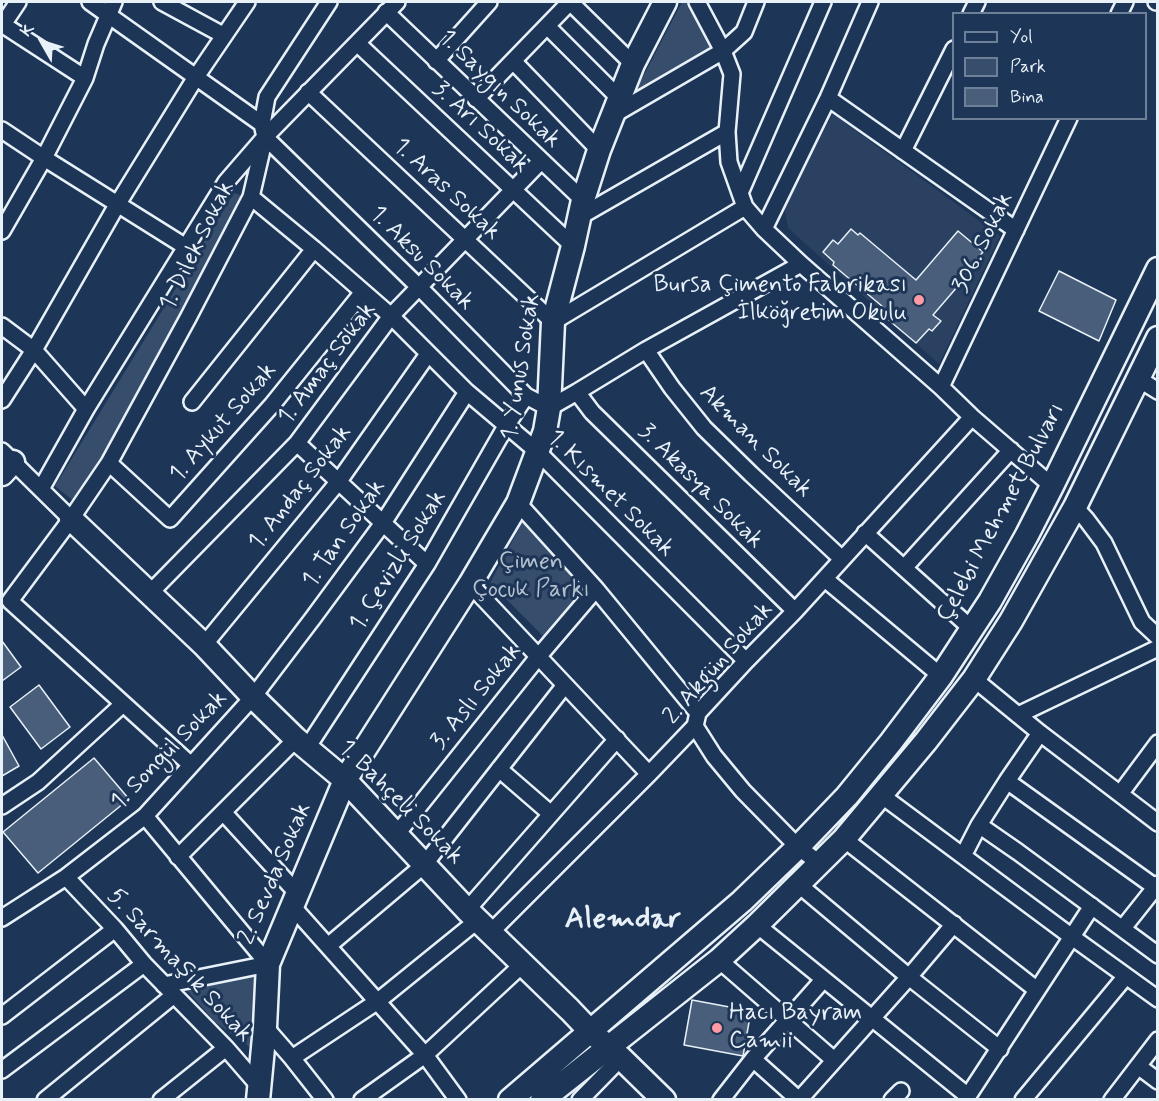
<!DOCTYPE html>
<html>
<head>
<meta charset="utf-8">
<style>
  body { margin:0 }
  #map { position:relative; width:1159px; height:1101px; overflow:hidden; background:#1d3557; font-family:Mynerve,sans-serif }
  canvas { display:block }
  .frame { position:absolute; inset:0; border:3px solid #e8f1f8; pointer-events:none }
  .legend { position:absolute; left:952px; top:12px; width:195px; height:108px; box-sizing:border-box; background:#1d3557; border:2px solid #6e8097; margin:0; padding:8px 10px; list-style:none; font-size:18px; color:#e8f1f8 }
  .legend li { display:flex; align-items:center; gap:12px; height:30px }
  .legend b { width:30px; border:2px solid #6e8097 }
  .north { position:absolute; left:12px; top:12px; width:60px; height:60px; -webkit-text-stroke:4px #1d3557; paint-order:stroke; rotate:309deg; font-size:16px; font-weight:700; line-height:24px; text-align:center; color:#e8f1f8 }
  .north::after { content:''; display:block; margin:auto; width:21px; height:27px; background:#e8f1f8; clip-path:polygon(50% 0,100% 100%,50% 72%,0 100%) }
</style>
</head>
<body>
<div id="map">
<canvas width="1159" height="1101"></canvas>
<div class="frame"></div>
<ul class="legend">
<li><b style="height:8px;background:#1d3557"></b>Yol</li>
<li><b style="height:16px;background:#374d6c"></b>Park</li>
<li><b style="height:16px;background:#495e7a"></b>Bina</li>
</ul>
<div class="north">K</div>
</div>
<script>
const g = document.querySelector('canvas').getContext('2d');
g.lineJoin = 'round';
function paint(path, color) { g.fillStyle = color; g.fill(path, 'evenodd'); }
const poly = rows => new Path2D(rows.map(r => 'M' + r).join(''));
function stroke(path, color, width, dash) { g.strokeStyle = color; g.lineWidth = width; g.lineCap = dash ? 'butt' : 'round'; g.setLineDash(dash || []); g.stroke(path); }
function write(font, color, halo, rows, align = 'center') {
  g.font = font + ' Mynerve,sans-serif'; g.lineWidth = 6; g.setLineDash([]); g.textBaseline = 'middle'; g.strokeStyle = halo; g.fillStyle = color; for (const [text, x, y, turn = 0] of rows) {
    g.save(); g.translate(x, y); g.rotate((+turn || 0) * Math.PI / 180); g.textAlign = isNaN(turn) ? turn : align; if (halo) g.strokeText(text, 0, 0); g.fillText(text, 0, 0); g.restore();
  }
}
const built = poly([
  [833,114,1000,236,939,364,788,228,784,205]
]);
const green = poly([
  [682,2,690,2,713,45,634,94],
  [234,193,240,195,240,206,131,414,76,503,55,486],
  [523,521,587,589,544,637,490,583],
  [256,973,256,1045,251,1048,215,1022,185,988]
]);
const building = poly([
  [851,229,858,235,860,233,916,280,958,231,983,252,962,276,964,279,933,315,941,321,932,331,929,329,916,343,885,317,889,312,833,265,834,262,823,252,833,240,838,244,851,229],
  [1059,271,1116,300,1099,341,1039,311,1059,271],
  [2,641,21,667,2,681,2,641],
  [39,685,70,727,41,749,10,707,39,685],
  [2,735,19,766,2,776,2,735],
  [94,758,129,799,38,873,3,832,94,758],
  [692,1000,751,1011,743,1056,684,1045,692,1000]
]);
const street = poly([
  [90,2,262,124],
  [162,2,223,35],
  [570,2,633,64],
  [697,2,723,51,732,74,727,132,729,162,745,207,764,229,801,264,941,387,972,417,1052,486],
  [1156,2,1158,2],
  [386,12,583,200],
  [971,14,977,2],
  [1119,14,1125,2],
  [2,24,85,78],
  [2,26,18,2],
  [547,26,619,98],
  [357,43,573,246],
  [436,61,489,2],
  [513,61,599,150],
  [308,92,553,322,745,207],
  [828,98,1016,230],
  [476,99,570,2],
  [613,115,723,51,744,32,756,2],
  [2,130,44,158,186,247],
  [265,137,419,287,526,396,549,408,577,392,646,350,801,264],
  [903,151,954,49],
  [740,193,823,2],
  [251,197,314,249,391,316,467,392,538,452,746,661],
  [579,217,727,132],
  [764,229,828,98,870,2],
  [2,231,44,158,85,78,96,44,114,2],
  [2,326,34,350,86,409],
  [646,350,672,388,704,428,751,474,842,559],
  [1137,378,1158,391],
  [941,387,1069,118],
  [577,392,592,412,795,611],
  [2,400,34,350,117,205,196,77,247,2],
  [192,402,314,249],
  [297,443,427,564],
  [2,451,71,519],
  [109,463,170,519,272,405,363,292],
  [41,489,86,409,226,182,265,137,397,2],
  [518,503,596,589,698,713],
  [1075,507,1086,519,1104,543,1142,622,1158,637],
  [865,533,972,629],
  [904,568,1011,450],
  [825,579,941,676],
  [470,584,649,774],
  [150,593,297,443,391,316,541,161],
  [204,645,339,481,428,354],
  [974,679,1040,733,1158,823],
  [1018,715,1158,648],
  [695,726,714,756,743,791,798,847,819,863],
  [307,748,427,564,506,426,526,396],
  [191,765,10,601,71,519,109,463,188,318,251,197,265,137,262,124,267,97,329,2],
  [499,769,551,814],
  [1007,781,1155,887],
  [1120,794,1158,743],
  [881,795,1072,937,1158,999],
  [2,806,38,782,123,704],
  [223,812,297,893],
  [145,816,268,964,164,985],
  [979,825,1018,852,1158,955],
  [396,835,538,657,596,589],
  [844,839,1037,990],
  [963,856,979,825,1007,781,1040,733],
  [178,857,296,739],
  [66,877,115,929,144,964,226,1048,259,1086],
  [798,884,909,977,1000,1049],
  [292,906,425,1055,458,1100],
  [467,910,617,739],
  [2,918,66,877,145,816,253,697,313,618,383,523,467,392],
  [757,925,968,1096],
  [1123,928,1158,884],
  [491,932,649,774,695,726,698,713,746,661,795,611,972,417],
  [328,946,424,865,565,685],
  [719,960,834,1060],
  [2,1016,115,929],
  [265,1027,292,1058,325,1100],
  [292,1058,378,1001,478,920],
  [753,1059,799,1100],
  [1138,1066,1158,1081],
  [2,1070,144,964],
  [45,1100,174,995],
  [161,1100,226,1048],
  [362,1100,425,1055,523,964],
  [580,1100,621,1058],
  [721,1100,753,1059,823,980],
  [799,1100,909,977,954,924],
  [892,1100,901,1091],
  [967,1100,968,1096,1092,906],
  [1023,1100,1126,976],
  [1112,1100,1158,1040]
]);
const secondary = poly([
  [2,474,13,462],
  [71,519,204,645,253,697,296,739,345,780,467,910,570,1010,590,1031,621,1058,664,1100],
  [258,1100,265,1027,268,964,345,780,470,584,518,503,545,431,549,408,553,322,573,246,583,200,599,150,633,64,665,2],
  [510,1100,742,901,798,847,847,796,891,742,941,676,990,601,1027,535,1052,486,1158,269],
  [542,1100,719,960,757,925,844,839,926,741,974,679,1011,621,1038,573,1075,507,1158,338]
]);
const markers = [
  [919,300,6,"#ff9aa2"],
  [717,1028,6,"#ff9aa2"]
];
const streetNames = [
  ["1. Saygın Sokak",499,90,44],
  ["3. Arı Sokak",480,128,43],
  ["1. Aras Sokak",446,190,43],
  ["306. Sokak",984,243,-64],
  ["1. Dilek Sokak",198,246,-64],
  ["1. Aksu Sokak",421,259,45],
  ["1. Amaç Sokak",328,364,-53],
  ["1. Yunus Sokak",522,367,-81],
  ["1. Aykut Sokak",224,423,-49],
  ["Akman Sokak",755,442,45],
  ["3. Akasya Sokak",700,487,45],
  ["1. Andaç Sokak",301,488,-52],
  ["1. Kısmet Sokak",610,494,45],
  ["Çelebi Mehmet Bulvarı",1002,513,-62],
  ["1. Tan Sokak",345,534,-55],
  ["1. Çevizli Sokak",399,561,-58],
  ["2. Akgün Sokak",719,664,-49],
  ["3. Aslı Sokak",477,697,-51],
  ["1. Songül Sokak",170,751,-46],
  ["1. Bahçeli Sokak",400,803,45],
  ["2. Sevda Sokak",276,874,-67],
  ["5. Sarmaşık Sokak",179,966,47]
];
const poiNames = [
  ["Bursa Çimento Fabrikası",907,286],
  ["İlköğretim Okulu",907,314],
  ["Hacı Bayram",729,1014,"left"],
  ["Camii",729,1042,"left"]
];
const parkNames = [
  ["Çimen",531,563],
  ["Çocuk Parkı",531,591]
];
const districtNames = [
  ["Alemdar",623,921]
];
paint(built, '#2a4162');
paint(green, '#374d6c');
paint(building, '#495e7a');
stroke(building, '#e8f1f8', 1.5);
stroke(street, '#e8f1f8', 20);
stroke(secondary, '#e8f1f8', 27);
stroke(street, '#1d3557', 15);
stroke(secondary, '#1d3557', 22);
for (const [x, y, r, color] of markers) { const dot = new Path2D(); dot.arc(x, y, r, 0, 2 * Math.PI); g.fillStyle = color; g.fill(dot); stroke(dot, '#1d3557', 2); }
write('24px', '#e8f1f8', '#1d3557', streetNames);
write('24px', '#e8f1f8', '#1d3557', poiNames, 'right');
write('24px', '#b3c0ce', '#1d3557', parkNames);
write('bold 30px', '#e8f1f8', '#1d3557', districtNames);
</script>
</body>
</html>
